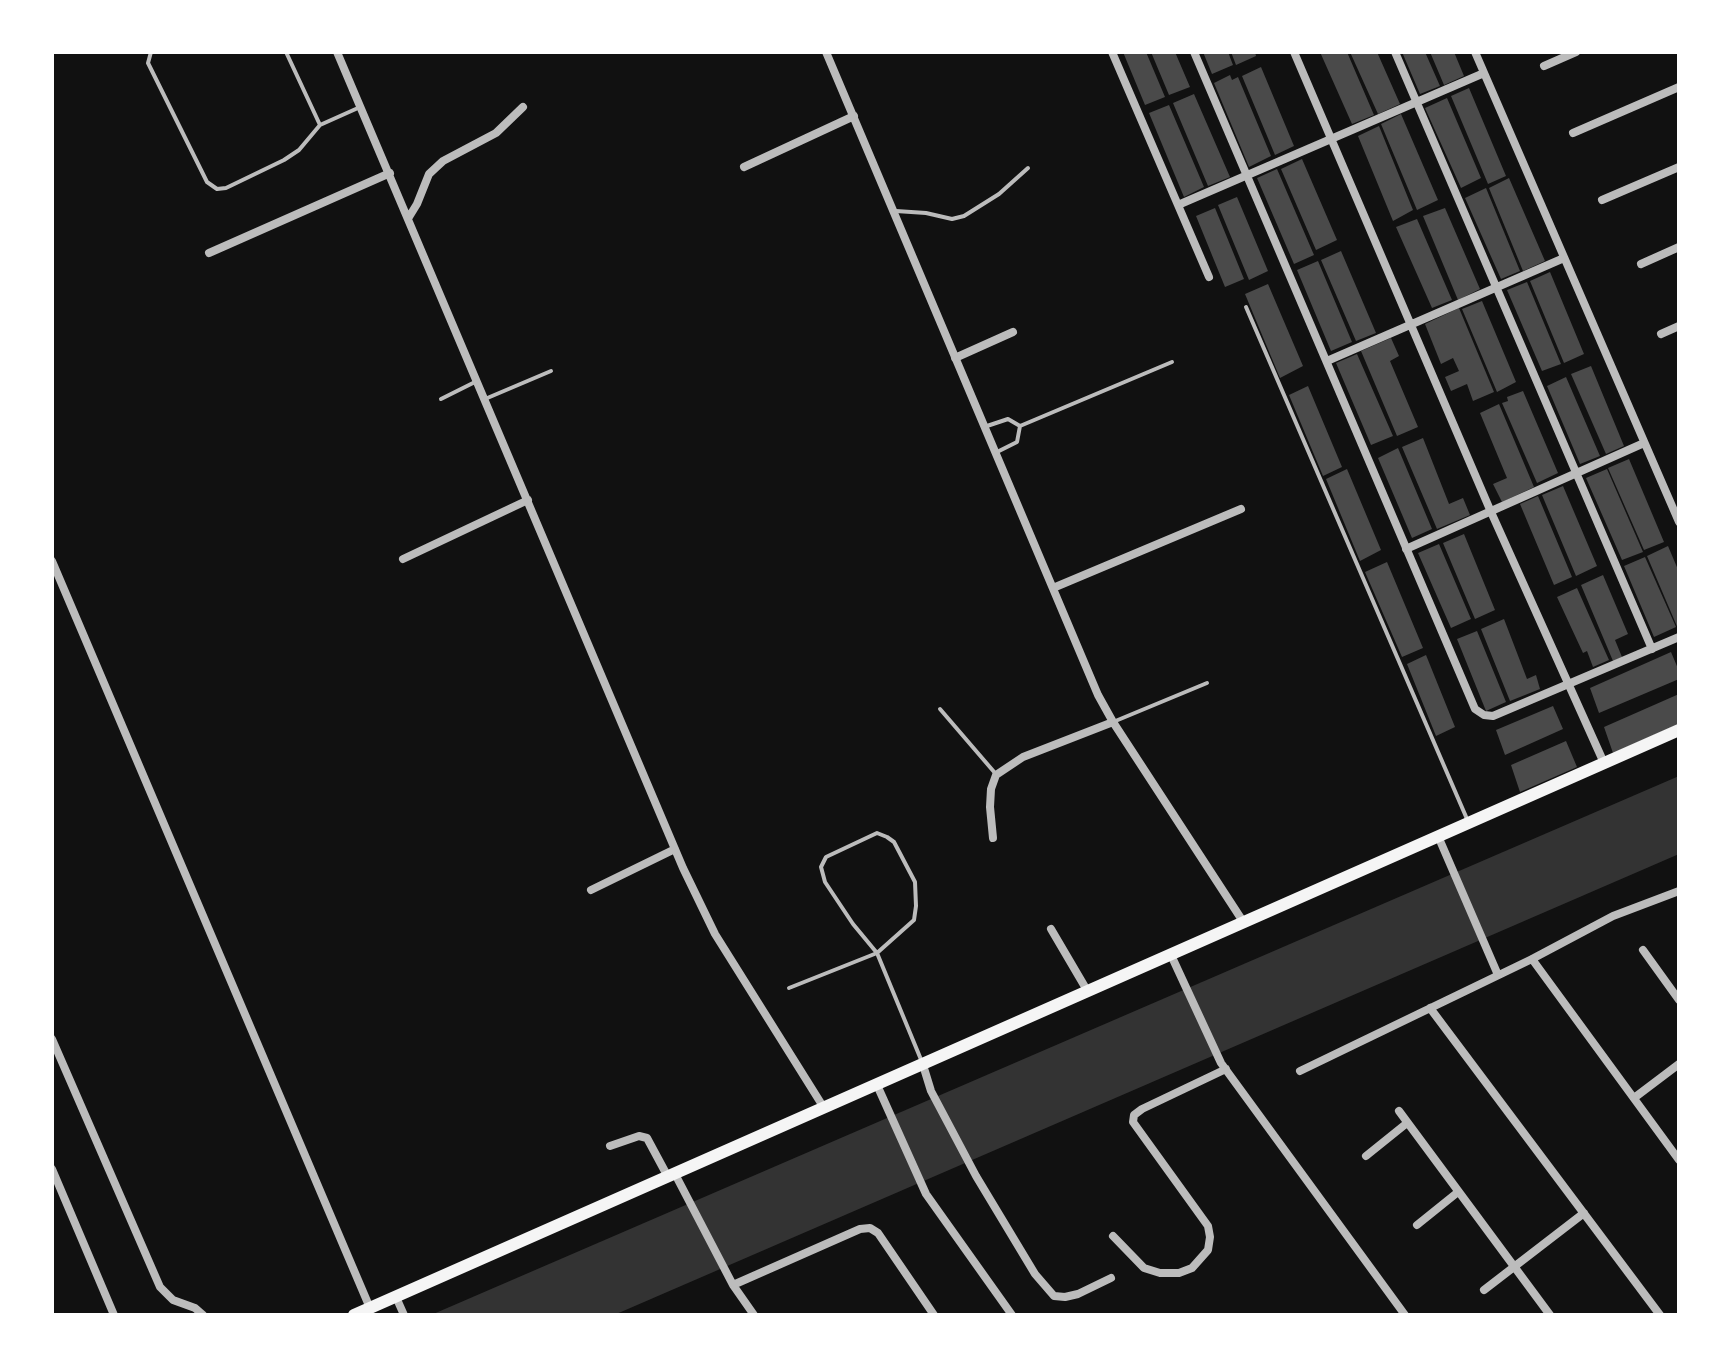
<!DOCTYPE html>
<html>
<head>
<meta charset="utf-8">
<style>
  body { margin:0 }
  #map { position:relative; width:1731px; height:1367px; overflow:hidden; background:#111; font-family:"Zilla Slab",serif }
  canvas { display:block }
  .frame { position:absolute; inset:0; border:54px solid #fff; pointer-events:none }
</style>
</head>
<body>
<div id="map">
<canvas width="1731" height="1367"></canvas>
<div class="frame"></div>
</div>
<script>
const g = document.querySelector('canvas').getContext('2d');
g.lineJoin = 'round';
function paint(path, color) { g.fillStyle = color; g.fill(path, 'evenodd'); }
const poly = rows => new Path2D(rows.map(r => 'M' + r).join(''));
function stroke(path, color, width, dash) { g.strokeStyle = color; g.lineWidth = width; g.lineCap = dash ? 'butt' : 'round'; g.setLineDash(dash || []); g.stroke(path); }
const water = poly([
  [1679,776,1679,854,614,1315,431,1315]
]);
const building = poly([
  [1123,52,1146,52,1165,97,1145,105],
  [1151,52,1175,52,1190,87,1169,95],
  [1203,52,1228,52,1233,65,1212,74],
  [1231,52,1255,52,1256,56,1236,65],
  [1320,52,1347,52,1374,115,1352,124],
  [1350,52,1377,52,1400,104,1378,114],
  [1402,52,1425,52,1440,86,1420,94],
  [1430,52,1454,52,1464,76,1444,85],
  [1261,67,1294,146,1275,155,1242,76],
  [1230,75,1232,80,1238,77,1271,156,1249,167,1214,83],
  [1469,88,1506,176,1488,184,1451,96],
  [1194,94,1230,177,1208,186,1173,103],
  [1447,98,1481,178,1461,188,1425,108],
  [1169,105,1204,187,1184,197,1149,113],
  [1401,114,1438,200,1417,210,1381,124],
  [1379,126,1413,210,1393,221,1358,136],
  [1302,159,1337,240,1316,250,1281,169],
  [1277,169,1314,255,1294,264,1257,178],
  [1509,178,1545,261,1523,271,1489,188],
  [1486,188,1520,271,1501,279,1465,198],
  [1237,197,1268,271,1249,280,1218,205],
  [1215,208,1244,279,1225,287,1196,216],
  [1445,208,1480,289,1458,300,1423,216],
  [1417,219,1452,300,1432,308,1396,227],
  [1341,251,1376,333,1356,341,1321,260],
  [1318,261,1352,342,1331,351,1297,270],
  [1550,272,1584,354,1564,363,1530,281],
  [1527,282,1561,364,1542,371,1507,290],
  [1268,284,1303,366,1280,378,1245,294],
  [1482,301,1516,382,1497,392,1462,309],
  [1459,308,1494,392,1473,401,1467,384,1451,391,1445,377,1459,371,1453,358,1441,364,1425,324],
  [1391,338,1399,356,1390,361,1418,427,1397,436,1361,351],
  [1357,354,1393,436,1371,445,1336,363],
  [1591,366,1624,446,1606,454,1571,374],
  [1566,377,1600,456,1580,464,1547,386],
  [1308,386,1342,467,1323,476,1289,395],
  [1523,391,1558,473,1537,483,1502,403,1508,401,1507,397],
  [1499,404,1534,487,1502,502,1493,484,1507,478,1480,413],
  [1423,438,1449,504,1463,498,1470,515,1437,529,1402,447],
  [1398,448,1432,529,1412,538,1378,458],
  [1629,459,1664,542,1644,550,1608,468],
  [1347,469,1381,550,1360,561,1326,479],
  [1607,469,1643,552,1622,560,1586,478],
  [1563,486,1597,566,1576,576,1542,495],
  [1538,496,1572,577,1554,585,1520,504],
  [1464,534,1495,610,1475,619,1443,543],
  [1439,544,1471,619,1451,628,1418,553],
  [1668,546,1679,572,1679,631,1647,556],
  [1645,557,1676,627,1654,637,1624,566],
  [1387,562,1423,648,1402,657,1365,572],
  [1603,575,1628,634,1615,640,1622,657,1613,661,1581,585],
  [1577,588,1609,660,1593,667,1587,651,1583,653,1557,597],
  [1504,619,1527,679,1536,675,1540,689,1510,701,1481,629],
  [1477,631,1506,702,1486,711,1457,639],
  [1671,652,1679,671,1679,679,1599,713,1590,688],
  [1426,655,1455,727,1436,736,1407,664],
  [1679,694,1679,724,1613,753,1604,727],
  [1553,706,1563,729,1505,755,1496,730],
  [1566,741,1577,767,1520,792,1511,765]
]);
const service = poly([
  [151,52,148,63,207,182,217,189,226,188,284,160,299,150,320,125,286,52],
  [320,125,358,108],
  [896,211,926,213,952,219,964,216,999,194,1028,168],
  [1246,307,1467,819],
  [441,399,475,382],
  [485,399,551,371],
  [987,426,1008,419,1020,426,1017,442,995,453],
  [1020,426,1172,362],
  [940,709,995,773],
  [1113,722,1207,683],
  [789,988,877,953,914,920,916,906,915,882,894,842,887,837,877,833,826,857,821,867,825,882,853,924,877,953,922,1062]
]);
const minor = poly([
  [337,52,683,868,715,934,824,1108],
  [826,52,1098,695,1113,722,1244,923],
  [1112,52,1209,277],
  [1194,52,1475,709,1484,715,1493,716,1679,637],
  [1294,52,1491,512,1604,763],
  [1395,52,1652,649],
  [1475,52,1679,522],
  [1544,66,1576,52],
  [1573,133,1679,87],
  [744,167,854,116],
  [1602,200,1679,167],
  [1178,205,1484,73],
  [409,217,417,204,429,174,443,161,496,133,523,107],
  [209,253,390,173],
  [1641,264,1679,247],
  [1661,334,1679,326],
  [955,358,1013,332],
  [1327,361,1564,258],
  [1406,549,1644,443],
  [403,559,528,500],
  [52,561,370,1308],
  [1053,588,1241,509],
  [1438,836,1498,975],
  [993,838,990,807,991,789,996,775,1023,757,1113,722],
  [591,890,675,849],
  [1051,929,1088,992],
  [1643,950,1679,1000],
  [1171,955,1221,1063,1405,1315],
  [1532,959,1679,1160],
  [1430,1008,1660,1315],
  [52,1039,160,1287,173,1300,195,1308,203,1315],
  [923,1065,931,1091,976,1176,1035,1274,1054,1296,1065,1297,1078,1294,1111,1278],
  [1300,1071,1532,959,1613,916,1679,891],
  [877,1085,926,1194,1012,1315],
  [1634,1098,1679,1064],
  [1399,1111,1550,1315],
  [610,1146,639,1136,647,1138,668,1177],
  [1366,1156,1407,1123],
  [52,1169,114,1315],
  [675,1174,733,1285,754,1315],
  [1417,1225,1458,1192],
  [1113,1236,1144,1268,1160,1273,1179,1273,1192,1268,1208,1250,1210,1237,1208,1226,1133,1122,1134,1115,1142,1109,1226,1069],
  [733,1285,860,1229,870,1228,878,1233,934,1315],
  [1484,1290,1584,1213],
  [396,1297,404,1315]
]);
const secondary = poly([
  [354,1315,1679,730]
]);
paint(water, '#333');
paint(building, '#4a4a4a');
stroke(service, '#bcbcbc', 4);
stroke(minor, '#bcbcbc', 8);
stroke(secondary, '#f5f5f5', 12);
</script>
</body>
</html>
